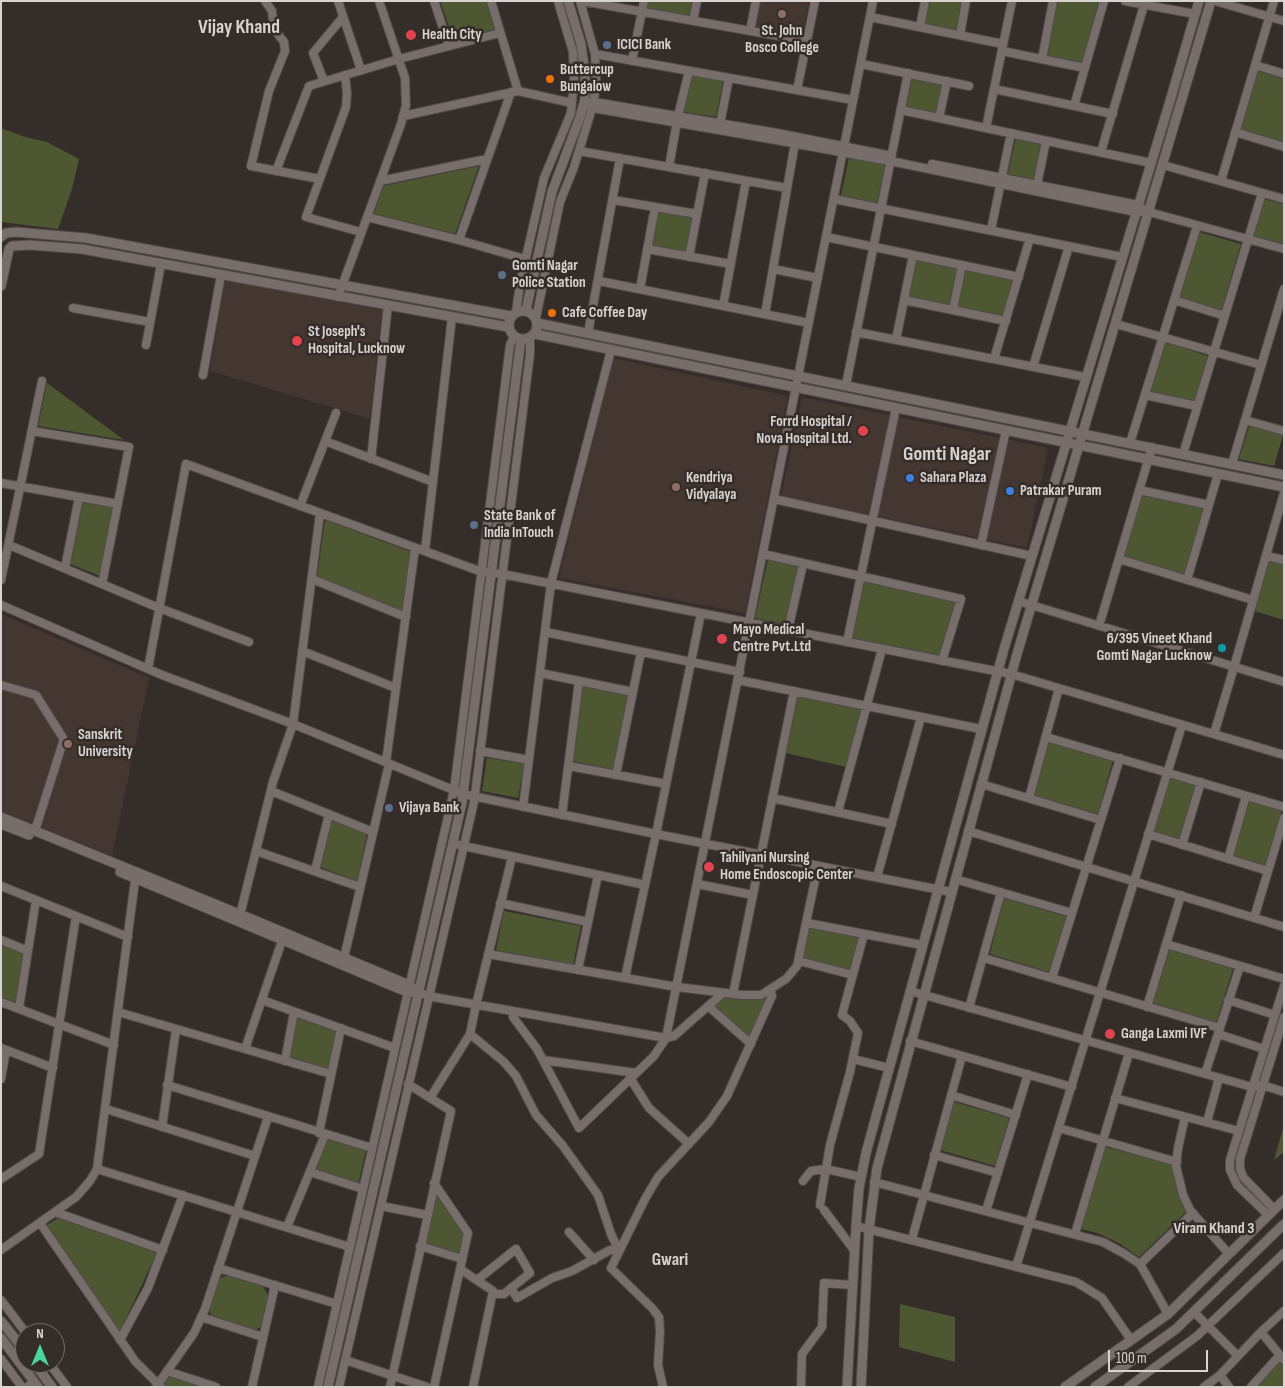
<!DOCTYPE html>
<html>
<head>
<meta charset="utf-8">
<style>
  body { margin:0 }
  #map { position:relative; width:1285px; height:1388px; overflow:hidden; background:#352d2a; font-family:"Sofia Sans Condensed",sans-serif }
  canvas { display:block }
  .frame { position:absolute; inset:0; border:2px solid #d8d3d1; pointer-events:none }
  .north { position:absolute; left:15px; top:1323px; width:50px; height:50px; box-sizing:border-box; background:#352d2a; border:1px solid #766f6d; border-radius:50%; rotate:0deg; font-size:14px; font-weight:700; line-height:20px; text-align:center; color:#d8d3d1 }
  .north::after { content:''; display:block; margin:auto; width:18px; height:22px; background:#4bd49b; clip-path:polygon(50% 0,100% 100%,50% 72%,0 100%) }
  .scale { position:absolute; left:1108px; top:1350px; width:100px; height:22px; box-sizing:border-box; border:2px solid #d8d3d1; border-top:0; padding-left:6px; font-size:15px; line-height:18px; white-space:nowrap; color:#d8d3d1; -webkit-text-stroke:4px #352d2a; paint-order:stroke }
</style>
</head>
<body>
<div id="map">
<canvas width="1285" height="1388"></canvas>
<div class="frame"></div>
<div class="north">N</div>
<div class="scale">100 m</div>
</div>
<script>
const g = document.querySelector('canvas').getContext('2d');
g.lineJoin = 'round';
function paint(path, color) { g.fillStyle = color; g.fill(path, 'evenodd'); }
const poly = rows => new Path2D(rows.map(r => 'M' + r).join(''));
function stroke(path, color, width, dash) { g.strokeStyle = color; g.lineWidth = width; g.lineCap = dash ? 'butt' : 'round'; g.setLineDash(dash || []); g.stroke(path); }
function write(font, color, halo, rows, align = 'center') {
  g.font = font + ' "Sofia Sans Condensed",sans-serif'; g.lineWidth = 5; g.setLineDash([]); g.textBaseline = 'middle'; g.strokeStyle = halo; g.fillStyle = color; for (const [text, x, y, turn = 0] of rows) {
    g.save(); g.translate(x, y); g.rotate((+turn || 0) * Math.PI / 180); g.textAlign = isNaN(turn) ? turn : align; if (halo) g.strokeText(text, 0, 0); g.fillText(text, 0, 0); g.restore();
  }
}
const built = poly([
  [760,1,809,1,802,37,755,27],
  [225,280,382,310,370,419,210,371],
  [613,358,788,396,745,613,559,578],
  [802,397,1048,448,1027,548,781,496],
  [1,614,149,678,112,856,1,811]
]);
const green = poly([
  [440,1,486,1,495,31,454,41],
  [649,1,692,1,689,17,647,9],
  [929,1,962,1,956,31,924,25],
  [1056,1,1099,1,1082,63,1046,57],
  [1258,71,1284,79,1284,144,1240,131],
  [691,75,723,81,716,117,684,112],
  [911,77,943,83,937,114,905,107],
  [1,128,25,137,47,142,79,159,72,189,58,229,1,222],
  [1016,137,1042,143,1034,180,1008,174],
  [849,157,885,164,877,203,841,196],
  [479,166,455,234,374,214,383,186],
  [1263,199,1284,204,1284,246,1252,237],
  [658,211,693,218,686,253,651,246],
  [1199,232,1241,244,1221,311,1178,298],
  [915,260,958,269,949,307,907,298],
  [964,269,1014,279,1002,317,957,308],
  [1165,342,1208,356,1195,403,1149,393],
  [47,383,124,440,38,426],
  [1250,424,1283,435,1274,466,1239,459],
  [1142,494,1204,508,1185,575,1123,557],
  [82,502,114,507,100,576,70,564],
  [325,520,411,552,402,611,317,577],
  [768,559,801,566,789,625,755,618],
  [1268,562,1284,564,1284,620,1254,611],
  [863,581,956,602,940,655,851,638],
  [583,685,629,693,614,770,573,761],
  [798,695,862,709,846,767,786,753],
  [1049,741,1113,760,1098,814,1033,795],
  [487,758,524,764,518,798,482,791],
  [1170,776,1196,785,1179,840,1153,832],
  [1250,800,1282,810,1265,865,1233,855],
  [331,820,367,834,357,881,320,867],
  [1004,898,1067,917,1049,972,990,954],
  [504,911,581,926,573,965,496,950],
  [810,927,861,938,851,972,803,959],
  [1,945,24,954,16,1002,1,997],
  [1170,949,1233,969,1216,1023,1153,1003],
  [723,997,743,1000,766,999,749,1038,712,1007],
  [298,1015,336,1030,328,1069,288,1058],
  [954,1102,1009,1118,995,1166,940,1150],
  [1283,1128,1284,1152,1274,1160],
  [327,1138,366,1150,358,1185,316,1171],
  [1105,1147,1171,1163,1180,1201,1186,1212,1139,1257,1119,1243,1097,1233,1081,1229],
  [437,1196,464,1234,459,1254,426,1243],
  [58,1218,157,1253,119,1333,47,1225],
  [228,1275,262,1285,268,1295,261,1327,253,1331,212,1318,209,1309,218,1279],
  [900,1304,955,1317,955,1362,899,1347],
  [1280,1360,1284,1365,1284,1387,1256,1387],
  [169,1375,203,1387,164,1387,162,1385]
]);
const minor = poly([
  [265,1,272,11,274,29,284,42,285,51,269,91,251,166,320,179],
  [338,1,361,70],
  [434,1,449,46],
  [491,1,518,91],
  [582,1,807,41],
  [1125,1,1195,14],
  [1215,1,1284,21],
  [870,17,1003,44],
  [693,21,697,1],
  [920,27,925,1],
  [750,31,756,1],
  [960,35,966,1],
  [1002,51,1085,68],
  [595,54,853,100],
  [1042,59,1053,1],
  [632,61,644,1],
  [861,64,969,86],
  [1255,65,1284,74],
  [345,75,347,93,346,107,306,217,361,232],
  [324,81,313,53,343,17],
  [994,89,1113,114],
  [797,90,815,1],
  [584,103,593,108,776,140,900,163,1136,212,1149,212,1284,249],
  [584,103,594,102,777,133,887,155],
  [1074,106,1104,1],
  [901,110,1151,163],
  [403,116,518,91,572,103],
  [939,118,947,81],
  [720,124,729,78],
  [986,128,1012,1],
  [1235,132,1284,147],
  [579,151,787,188],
  [1101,152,1144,5],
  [932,164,1138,205,1143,209],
  [1163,165,1284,199],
  [669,167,678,116,689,71],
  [276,171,309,86,399,59,500,33],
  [380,181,487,159],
  [1221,181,1274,1],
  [1037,185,1046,141],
  [834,199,1122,257],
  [613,200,697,214],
  [367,217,459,240,525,259],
  [991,230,1011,133],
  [826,237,1019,277],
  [459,240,511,92],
  [647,249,731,264],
  [689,257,705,173],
  [773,269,818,278],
  [599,281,809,323],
  [640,289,655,207],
  [338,297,401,124,406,105,405,78,379,1],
  [904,300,1006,321],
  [1174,300,1225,316],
  [723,306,746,181],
  [73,308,150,322],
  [953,310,962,265],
  [516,312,520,284,544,178,571,113,574,82,573,52,558,1],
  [765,314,795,143],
  [536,318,560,202,574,167,594,102,596,79,595,54,580,1],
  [1116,324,1261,365],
  [856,332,1085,377],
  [588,333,620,158],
  [896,340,913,255],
  [146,345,161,264],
  [994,359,1030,238],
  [1033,367,1069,246],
  [203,375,221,275],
  [846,385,908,73],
  [1145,395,1197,406],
  [1245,420,1284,431],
  [32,431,129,447,102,584],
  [325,441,433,482],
  [1130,443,1197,226],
  [1183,454,1262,193],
  [371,459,388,305],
  [1232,464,1284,289],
  [1,483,118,504],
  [1139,490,1209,505],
  [774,499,1032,556],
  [300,506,336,413],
  [9,545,159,608,249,642],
  [981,545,1006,430],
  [425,551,452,317],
  [763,554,961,599,942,661],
  [1266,556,1284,560],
  [1119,559,1253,600],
  [65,568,79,497],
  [312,579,406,617],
  [1,580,42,381],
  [1187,580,1218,474],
  [1018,601,1284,682],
  [1,605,162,675,293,724,463,794,656,834,951,892],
  [1099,626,1152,447],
  [788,630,803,564],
  [545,632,740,672],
  [847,642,896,408],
  [302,651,396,688],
  [148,669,186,464,482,572,502,574,1011,674,1284,755],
  [540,673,633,692],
  [738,680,981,729],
  [1,685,36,695,63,738,63,742,35,831],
  [1214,734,1234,667,1284,493],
  [1046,737,1284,807],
  [480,751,529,760],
  [386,762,415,548],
  [569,766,666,784],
  [616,775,641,652],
  [981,784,1101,820],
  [271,791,373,832],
  [772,798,892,824],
  [1029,798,1059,688],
  [523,807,551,583,611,350],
  [838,812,882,649],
  [562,815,579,681],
  [968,831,1284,927],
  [1148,834,1268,871],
  [459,845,645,885],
  [1182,845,1201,782],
  [256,851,360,887],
  [1228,859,1246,796],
  [315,871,329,814],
  [877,877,921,717],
  [955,879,1072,913],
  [697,884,753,895],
  [1,886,128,937],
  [500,903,588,922],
  [240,915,273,782,293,724,320,513],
  [1254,918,1284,818],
  [807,923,922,945],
  [1,940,28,951],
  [1166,944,1284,979],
  [488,954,677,987,742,995,761,995,786,979,797,966,818,866],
  [344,958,389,764],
  [984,958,1220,1028],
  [799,961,853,975],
  [578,970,598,875],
  [625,978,656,834,701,613],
  [1052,978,1120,758],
  [910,991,1252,1087,1262,1085,1284,1092],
  [423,994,433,997,666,1038,674,1036,723,993],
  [733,994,794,691],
  [262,1000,395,1048],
  [1228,1000,1275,1015],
  [1,1002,114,1045],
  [708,1006,751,1044],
  [1147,1007,1181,895],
  [19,1008,36,900],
  [969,1008,1001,892],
  [513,1011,513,1017,537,1049,579,1128,654,1056,666,1038,873,1],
  [118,1012,331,1074],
  [470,1034,504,1062,516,1076,536,1115,563,1146,598,1195,611,1234,619,1251],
  [1218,1034,1264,1049],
  [910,1041,1072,1087],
  [1,1048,53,1068],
  [245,1049,284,935],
  [853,1059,889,1068],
  [543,1060,636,1073],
  [285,1061,294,1012],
  [1205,1074,1240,966],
  [630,1078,649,1108,689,1144],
  [1,1079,6,1050],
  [167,1085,372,1148],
  [951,1095,1016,1115],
  [430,1098,470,1034,476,1005,512,857],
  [1115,1098,1239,1131],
  [106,1109,255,1156],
  [1185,1117,1178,1148,1176,1166,1183,1195,1190,1210,1229,1254],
  [1207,1122,1219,1078],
  [162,1127,176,1029],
  [1059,1128,1177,1162],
  [319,1133,341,1028],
  [934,1155,998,1173],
  [97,1169,350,1247],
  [310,1172,363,1189],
  [1,1179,39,1154,76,916],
  [803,1181,811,1171,826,1169,861,1177],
  [874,1182,1103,1242,1123,1253,1140,1264,1168,1314],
  [434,1183,468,1233,434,1387],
  [820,1205,830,1145,850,1072,858,1033,850,1021,842,1015,864,934],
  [381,1206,427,1215],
  [1274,1209,1243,1177,1240,1168,1240,1159,1284,1017],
  [824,1210,854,1250],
  [986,1211,1028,1074],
  [55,1212,163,1250],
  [1268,1215,1237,1185,1230,1170,1230,1160,1284,986],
  [40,1223,135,1361,161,1387],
  [856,1226,1076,1282,1102,1298,1131,1340],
  [287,1227,325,1135],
  [569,1232,594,1260],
  [1075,1234,1129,1053],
  [912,1239,962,1056],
  [420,1246,462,1259],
  [1,1250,76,1197,90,1181,97,1169,136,873],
  [1140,1264,1193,1213],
  [1016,1267,1182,725],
  [218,1268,337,1304],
  [460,1269,493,1291,473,1387],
  [477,1280,516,1249,530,1273,504,1294,493,1294],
  [511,1288,517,1298,552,1278,572,1271,610,1250,619,1251],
  [1,1300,26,1333],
  [1194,1312,1238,1356],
  [201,1317,263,1337],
  [1261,1332,1284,1360],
  [120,1340,148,1288,183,1195],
  [1,1359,22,1387],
  [345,1360,427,1387],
  [49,1363,67,1387],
  [167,1371,216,1387],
  [1220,1375,1229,1387],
  [27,1387,34,1382],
  [156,1387,194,1333,205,1309,268,1117],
  [252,1387,275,1285],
  [318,1387,454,790,510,345,514,337],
  [339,1387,474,802,530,354,530,338],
  [390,1387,451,1111,408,1084],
  [663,1387,658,1365,660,1332,659,1317,652,1308,611,1268,645,1199,658,1177,709,1122,727,1096,772,996,771,990],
  [801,1387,802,1354,822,1327,824,1283,852,1285],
  [1128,1387,1197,1336,1284,1253],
  [1204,1387,1220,1375,1261,1332,1284,1311],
  [1251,1387,1280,1355]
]);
const tertiary = poly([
  [1,237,6,233,16,232,86,238,511,316],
  [1,286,9,249,12,246,30,245,82,249,508,327],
  [526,310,552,192,580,117,585,99,585,74,581,44,568,1],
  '509 325a14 14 0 1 1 28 0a14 14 0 1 1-28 0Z',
  [537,323,1284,475],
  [535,334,1284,487],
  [1,817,254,920,409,985,418,992],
  [1,824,29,835],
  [120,872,407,992,418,992],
  [1,1321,25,1351],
  [1,1338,38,1387],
  [34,1363,52,1387],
  [328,1387,462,803,521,339],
  [847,1387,856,1226,859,1188,866,1153,1004,649,1170,101,1199,1],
  [861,1387,869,1229,877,1168,1017,654,1211,1],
  [1065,1387,1168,1314,1284,1200],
  [1095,1387,1176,1329,1284,1224]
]);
const markers = [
  [782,14,5,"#8d6e63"],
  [411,35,6,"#e0444e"],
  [607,45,5,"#5c6f8a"],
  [550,79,5,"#e8710a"],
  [502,275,5,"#5c6f8a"],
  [552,313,5,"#e8710a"],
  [297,341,6,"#e0444e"],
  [863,431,6,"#e0444e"],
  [910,478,5,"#3f7fe0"],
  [676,487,5,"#8d6e63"],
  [1010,491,5,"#3f7fe0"],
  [474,525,5,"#5c6f8a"],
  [722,639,6,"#e0444e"],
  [1222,648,5,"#0f9aa8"],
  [68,744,5,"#8d6e63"],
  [389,808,5,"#5c6f8a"],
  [709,867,6,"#e0444e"],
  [1110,1034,6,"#e0444e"]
];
const poiNames = [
  ["St. John",782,31,"center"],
  ["Bosco College",782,48,"center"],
  ["Health City",422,35],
  ["ICICI Bank",617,45],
  ["Buttercup",560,70],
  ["Bungalow",560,87],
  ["Gomti Nagar",512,266],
  ["Police Station",512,283],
  ["Cafe Coffee Day",562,313],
  ["St Joseph's",308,332],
  ["Hospital, Lucknow",308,349],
  ["Forrd Hospital /",852,422,"right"],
  ["Nova Hospital Ltd.",852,439,"right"],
  ["Kendriya",686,478],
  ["Vidyalaya",686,495],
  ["Sahara Plaza",920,478],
  ["Patrakar Puram",1020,491],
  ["State Bank of",484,516],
  ["India InTouch",484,533],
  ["Mayo Medical",733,630],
  ["Centre Pvt.Ltd",733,647],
  ["6/395 Vineet Khand",1212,639,"right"],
  ["Gomti Nagar Lucknow",1212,656,"right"],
  ["Sanskrit",78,735],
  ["University",78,752],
  ["Vijaya Bank",399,808],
  ["Tahilyani Nursing",720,858],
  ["Home Endoscopic Center",720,875],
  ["Ganga Laxmi IVF",1121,1034]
];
const neighbourhoodNames = [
  ["Viram Khand 3",1214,1229]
];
const quarterNames = [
  ["Gwari",670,1260]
];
const districtNames = [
  ["Vijay Khand",239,28],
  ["Gomti Nagar",947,455]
];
paint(built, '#443631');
paint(green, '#4d5833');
stroke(minor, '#514a48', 10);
stroke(tertiary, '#514a48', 11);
stroke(minor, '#776d6a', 8);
stroke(tertiary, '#776d6a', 9);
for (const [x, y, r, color] of markers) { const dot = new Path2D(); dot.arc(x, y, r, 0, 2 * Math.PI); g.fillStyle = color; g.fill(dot); stroke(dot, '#352d2a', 2); }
write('bold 15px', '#d8d3d1', '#352d2a', poiNames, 'left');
write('bold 16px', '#d8d3d1', '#352d2a', neighbourhoodNames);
write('bold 18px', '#d8d3d1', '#352d2a', quarterNames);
write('bold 20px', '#d8d3d1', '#352d2a', districtNames);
</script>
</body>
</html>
